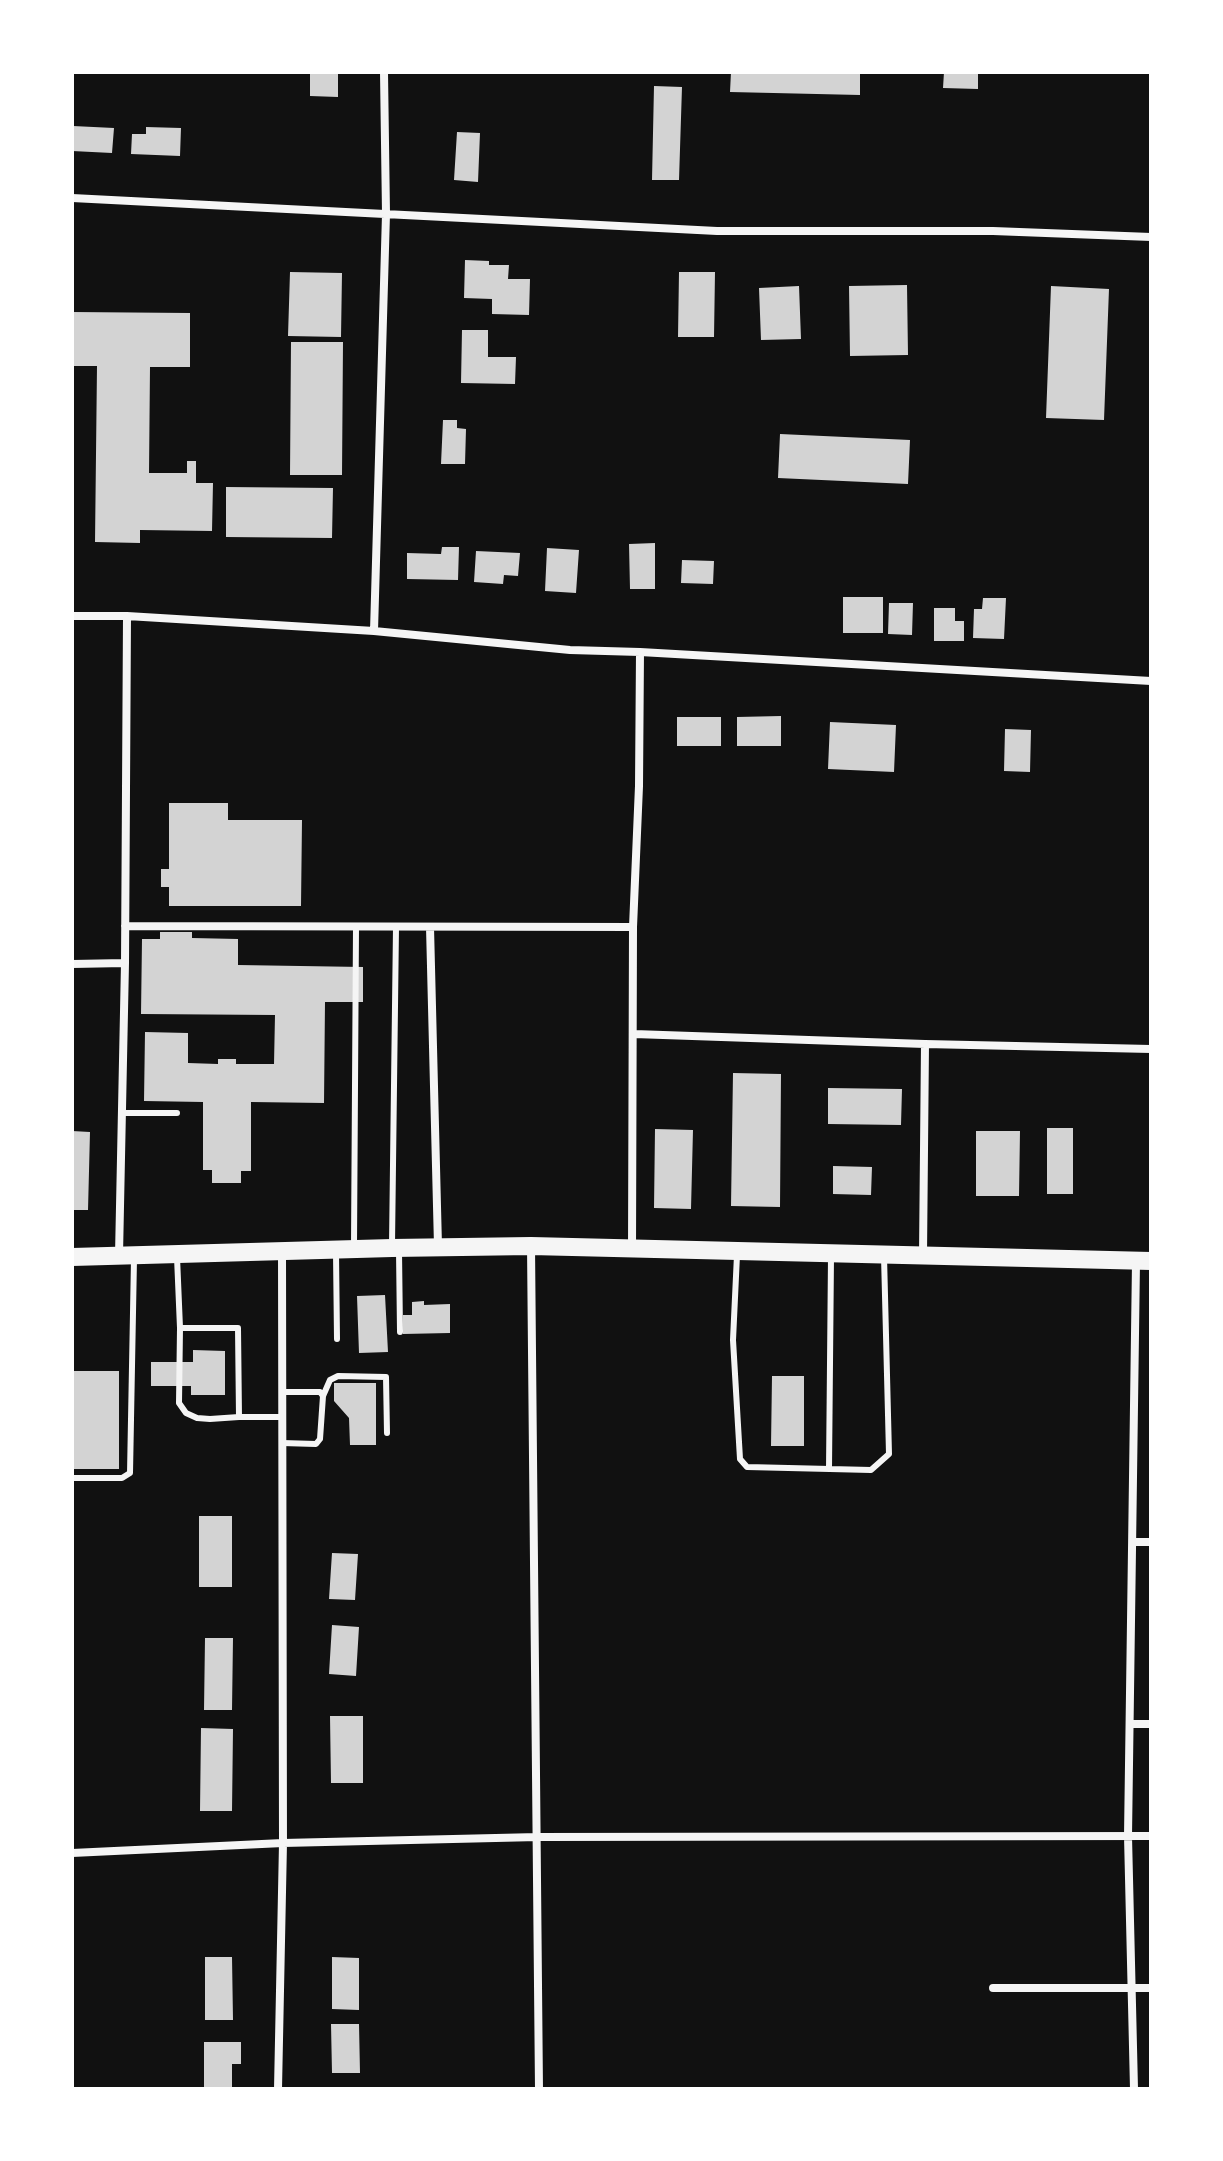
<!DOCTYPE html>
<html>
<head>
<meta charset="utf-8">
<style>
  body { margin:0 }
  #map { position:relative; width:1223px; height:2161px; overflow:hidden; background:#111; font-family:"IBM Plex Serif",serif }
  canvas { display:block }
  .frame { position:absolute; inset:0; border:74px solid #fff; pointer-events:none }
</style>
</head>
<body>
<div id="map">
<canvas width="1223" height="2161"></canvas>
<div class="frame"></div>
</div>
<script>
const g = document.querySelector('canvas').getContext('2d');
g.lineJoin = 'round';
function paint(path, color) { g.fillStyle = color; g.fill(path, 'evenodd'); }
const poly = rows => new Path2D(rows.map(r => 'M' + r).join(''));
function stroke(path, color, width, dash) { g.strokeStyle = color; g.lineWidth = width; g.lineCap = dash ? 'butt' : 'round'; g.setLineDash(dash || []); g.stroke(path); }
const building = poly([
  [310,72,338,72,338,97,310,96],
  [731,72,860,72,860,95,730,92],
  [944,72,978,72,978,89,943,88],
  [654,86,682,87,679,180,652,180],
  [73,126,114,128,112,153,72,151],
  [146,127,181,128,180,156,131,154,132,134,146,134],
  [457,132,480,133,478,182,454,180],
  [465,260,489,261,489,265,509,265,508,279,530,279,529,315,492,314,492,299,464,298],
  [290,272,342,273,341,337,288,336],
  [679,272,715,272,714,337,678,337],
  [907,285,908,355,850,356,849,286],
  [799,286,801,339,761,340,759,288],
  [1051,286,1109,289,1104,420,1046,418],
  [72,312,190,313,190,367,150,367,149,473,187,473,187,461,196,461,196,483,213,483,212,531,140,530,140,543,95,542,97,366,72,366],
  [462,330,488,330,488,357,516,357,515,384,461,383],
  [291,342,343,342,342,475,290,475],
  [443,420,457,420,457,428,466,429,465,464,441,464],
  [780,434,910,440,908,484,778,478],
  [226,487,333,488,332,538,226,537],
  [655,543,655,589,630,589,629,544],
  [442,547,459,547,458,580,407,579,407,553,441,554],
  [547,548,579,550,576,593,545,591],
  [476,551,520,553,518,576,504,575,503,584,474,582],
  [682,560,714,561,713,584,681,583],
  [843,597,883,597,883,633,843,633],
  [983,598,1006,598,1004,639,973,638,974,609,982,609],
  [889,603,913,603,912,635,888,634],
  [934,608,955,608,955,621,964,621,964,641,934,641],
  [781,716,781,746,737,746,737,717],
  [677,717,721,717,721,746,677,746],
  [830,722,896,725,894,772,828,769],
  [1005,729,1031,730,1030,772,1004,771],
  [169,803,228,803,228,820,302,820,301,906,169,906,169,887,161,887,161,869,169,869],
  [160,932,192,932,192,938,238,939,238,965,363,967,363,1002,325,1002,324,1103,251,1102,251,1171,241,1171,241,1183,212,1183,212,1170,203,1170,203,1102,144,1101,145,1032,188,1033,188,1063,218,1064,218,1059,236,1059,236,1064,274,1064,275,1015,141,1014,142,939,160,939],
  [733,1073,781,1074,780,1207,731,1206],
  [828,1088,902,1089,901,1125,828,1124],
  [1047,1128,1073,1128,1073,1194,1047,1194],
  [655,1129,693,1130,691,1209,654,1208],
  [72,1131,90,1132,88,1210,72,1210],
  [976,1131,1020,1131,1019,1196,976,1196],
  [833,1166,872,1167,871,1195,833,1194],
  [385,1295,388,1352,359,1353,357,1296],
  [424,1301,424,1305,450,1304,450,1333,403,1334,403,1315,412,1315,412,1302],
  [193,1350,225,1351,225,1395,191,1395,191,1386,151,1386,151,1362,193,1362],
  [72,1371,119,1371,119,1469,72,1469],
  [772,1376,804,1376,804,1446,771,1446],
  [334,1383,376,1383,376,1445,350,1445,349,1418,334,1401],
  [199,1516,232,1516,232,1587,199,1587],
  [332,1553,358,1554,355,1600,329,1599],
  [332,1625,359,1627,356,1676,329,1674],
  [205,1638,233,1638,232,1710,204,1710],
  [330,1716,363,1716,363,1783,331,1783],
  [201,1728,233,1729,232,1811,200,1811],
  [205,1957,232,1957,233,2020,205,2020],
  [332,1957,359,1958,359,2010,332,2009],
  [331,2024,359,2024,360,2073,332,2073],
  [204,2042,241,2042,241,2064,232,2064,232,2089,204,2089]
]);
const service = poly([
  [122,1113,177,1113],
  [392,1244,396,927],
  [354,1245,356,927],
  [399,1251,400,1332],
  [336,1253,337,1339],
  [737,1255,733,1340,740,1459,747,1467,871,1470,889,1454,884,1256],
  [177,1257,180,1328,238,1328,239,1417,282,1417],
  [180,1328,179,1403,186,1413,197,1418,210,1419,239,1417],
  [282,1392,320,1392,323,1396,320,1439,316,1444,282,1443],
  [323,1396,330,1380,338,1376,386,1377,387,1433],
  [829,1469,831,1257],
  [72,1478,122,1478,130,1473,134,1259]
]);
const minor = poly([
  [72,198,717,231,993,231,1151,237],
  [72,616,127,616,374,631,570,650,640,652,1151,681],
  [374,631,386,214,384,72],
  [125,926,633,927],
  [430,927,438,1246],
  [72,964,125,963],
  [634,1034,925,1044,1151,1049],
  [531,1246,539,2089],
  [632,1249,633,927,639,786,640,652],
  [119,1255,125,963,127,616],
  [923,1255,925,1044],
  [1133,1542,1151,1542],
  [1131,1724,1151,1724],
  [72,1853,283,1843,538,1837,1151,1836],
  [993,1988,1151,1988],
  [278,2089,283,1843,282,1251],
  [1134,2089,1128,1836,1136,1262]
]);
const primary = poly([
  [72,1257,392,1248,531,1246,1151,1261]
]);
paint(building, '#d3d3d3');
stroke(service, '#f5f5f5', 6);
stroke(minor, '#f5f5f5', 8);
stroke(primary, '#f5f5f5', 18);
</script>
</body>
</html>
